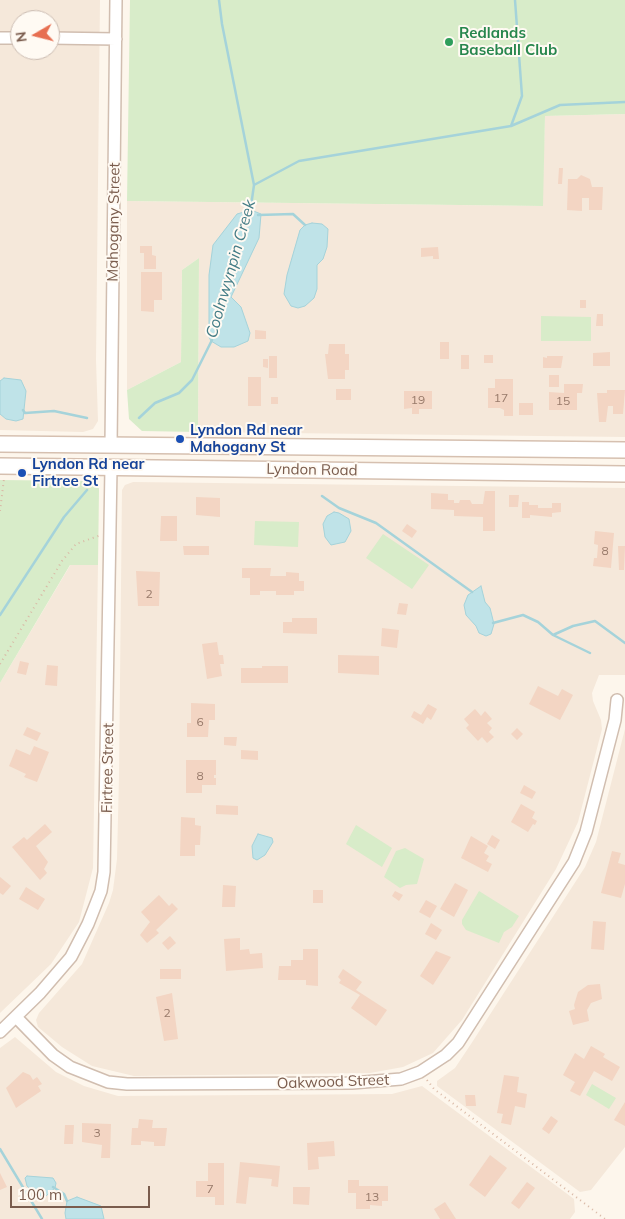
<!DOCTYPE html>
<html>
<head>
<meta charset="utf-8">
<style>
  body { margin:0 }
  #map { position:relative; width:625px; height:1219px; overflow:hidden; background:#fdf6ec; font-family:Mulish,sans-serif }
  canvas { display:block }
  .north { position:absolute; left:10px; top:10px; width:50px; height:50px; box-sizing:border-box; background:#fffaf3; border:1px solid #cabbb1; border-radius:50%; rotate:262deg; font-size:14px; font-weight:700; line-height:20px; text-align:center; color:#7a5c4d }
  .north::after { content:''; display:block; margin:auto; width:18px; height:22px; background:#e76f51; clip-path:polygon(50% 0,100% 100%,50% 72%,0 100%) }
  .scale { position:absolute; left:10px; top:1186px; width:140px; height:22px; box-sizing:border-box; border:2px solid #7a5c4d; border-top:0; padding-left:6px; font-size:15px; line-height:18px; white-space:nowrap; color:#7a5c4d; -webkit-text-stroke:4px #fffaf3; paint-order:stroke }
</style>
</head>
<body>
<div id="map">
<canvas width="625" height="1219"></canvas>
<div class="north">N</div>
<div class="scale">100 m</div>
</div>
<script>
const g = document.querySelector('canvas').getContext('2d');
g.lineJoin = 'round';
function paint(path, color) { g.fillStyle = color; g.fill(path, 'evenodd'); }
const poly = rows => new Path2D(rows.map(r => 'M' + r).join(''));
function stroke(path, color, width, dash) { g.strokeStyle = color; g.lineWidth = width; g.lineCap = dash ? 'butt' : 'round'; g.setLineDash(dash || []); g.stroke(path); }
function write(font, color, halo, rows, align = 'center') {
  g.font = font + ' Mulish,sans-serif'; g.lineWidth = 4; g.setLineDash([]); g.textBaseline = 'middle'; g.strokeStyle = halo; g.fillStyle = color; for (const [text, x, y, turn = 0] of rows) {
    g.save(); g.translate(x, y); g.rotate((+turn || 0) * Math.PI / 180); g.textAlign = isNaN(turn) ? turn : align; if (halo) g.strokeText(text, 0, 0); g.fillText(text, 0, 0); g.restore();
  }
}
const residential = poly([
  [0,0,100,0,96,360,98,421,93,429,83,432,0,430],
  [20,20,50,20,50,50,20,50],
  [625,114,625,437,198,432,199,258,182,270,181,362,127,390,127,201,542,206,545,116],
  [133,482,625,488,625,675,599,675,592,693,593,701,601,720,602,729,578,822,556,869,462,1020,433,1053,403,1067,370,1073,134,1076,92,1066,62,1047,38,1027,36,1020,39,1013,82,964,109,903,113,890,117,859,119,776,122,490,125,485],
  [71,564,98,565,93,868,79,922,51,964,0,1013,0,683],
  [625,729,625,1147,591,1190,580,1192,437,1086,437,1081,455,1068,471,1044,585,867,596,842],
  [15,1037,56,1072,84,1086,118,1096,392,1094,422,1086,574,1199,575,1212,570,1219,0,1219,0,1048]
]);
const green = poly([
  [130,0,625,0,625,114,545,116,543,206,127,201],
  [199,258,198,432,142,431,129,419,127,390,181,362,182,270],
  [541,316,591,317,591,341,541,341],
  [0,480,91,481,98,485,99,489,98,565,70,565,0,683],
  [255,521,299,522,298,547,254,545],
  [383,534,429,565,412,589,366,558],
  [356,825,392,848,382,867,346,844],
  [405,848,424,859,417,884,406,885,400,888,384,877,396,851],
  [479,891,519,916,512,927,504,932,499,943,466,930,462,924,462,920],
  [592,1084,616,1098,609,1109,586,1095]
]);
const water = poly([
  [251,210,261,214,259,238,231,297,241,307,250,333,248,341,234,347,221,347,211,341,209,337,209,275,213,245,237,214,251,210],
  [312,223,322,224,328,229,327,247,323,259,317,265,317,289,314,298,305,306,298,308,291,306,284,294,287,275,300,230,305,225,312,223],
  [4,378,21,380,26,391,23,419,16,421,6,419,0,414,0,381,4,378],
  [334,512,339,513,349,519,351,531,345,542,331,545,325,537,323,524,327,516,334,512],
  [481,586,485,602,490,608,494,624,491,634,486,636,479,633,476,626,466,615,464,605,468,595,481,586],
  [258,834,272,838,273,842,265,855,257,860,253,858,252,846,258,834],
  [27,1176,53,1178,56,1183,55,1188,46,1196,38,1196,27,1186,25,1178,27,1176],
  [77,1197,101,1206,104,1219,66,1219,65,1213,67,1201,77,1197]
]);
const stream = poly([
  [219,0,222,24,254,185,250,213],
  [511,126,522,96,515,0],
  [254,185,299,161,511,126,560,105,625,102],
  [258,215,293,214,305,225],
  [23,410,25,413,54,411,87,418],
  [139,418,155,403,179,393,192,380,212,340],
  [322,496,339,508,376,523,472,592],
  [0,615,64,517,87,490],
  [493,623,523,615,538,622,553,635,590,653],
  [553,635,573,626,595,621,625,643],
  [0,1149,42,1219],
  [53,1187,64,1194,67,1201]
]);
const building = poly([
  [559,168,563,168,562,184,558,184],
  [581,175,590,179,592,187,603,187,602,210,589,210,589,198,582,198,582,211,567,210,568,179,577,179],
  [140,246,152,246,152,255,156,256,156,269,144,269,144,253,140,253],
  [438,247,439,259,433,259,433,256,421,257,421,248],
  [141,272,162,272,162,300,154,300,154,312,141,311],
  [580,300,586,300,586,308,580,308],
  [597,314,603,314,603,326,596,326],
  [255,330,266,331,266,339,255,339],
  [440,342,449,342,449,359,440,359],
  [329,344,345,344,345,354,349,354,349,370,345,370,345,379,328,379,325,354,328,354],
  [610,352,610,366,593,366,593,353],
  [461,355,469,355,469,369,461,369],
  [484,355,493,355,493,363,484,363],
  [269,356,277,356,277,378,269,378],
  [547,356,563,356,561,368,543,368,543,357,547,358],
  [263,359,268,359,268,368,263,367],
  [549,375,559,375,559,387,549,387],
  [248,377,261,377,261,406,248,406],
  [495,379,513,379,513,416,504,416,504,410,500,408,488,408,488,388,495,388],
  [564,384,583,384,582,393,577,393,577,410,549,410,549,392,564,393],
  [336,389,351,389,351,400,336,400],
  [607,390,625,390,623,414,613,414,613,406,608,406,606,422,599,422,597,393,607,393],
  [404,391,432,391,432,409,419,409,419,414,412,414,412,408,404,409],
  [271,397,278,397,278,404,271,404],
  [519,403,533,403,533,415,519,415],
  [485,491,495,491,495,531,483,531,483,517,454,516,454,510,431,509,431,493,448,494,448,500,454,500,454,503,459,503,460,500,470,500,472,504,483,504],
  [509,495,519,495,518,507,509,507],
  [196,497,220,498,220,517,196,515],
  [522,502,529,502,529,505,538,505,538,508,552,508,552,503,561,503,561,512,552,513,552,517,530,515,530,518,522,518],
  [161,516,177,516,177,541,160,541],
  [407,524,417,531,412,538,402,531],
  [595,531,614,533,611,568,593,566,594,558,597,558,598,545,594,544],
  [183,546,209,546,209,555,184,555],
  [618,546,625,546,624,570,619,570],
  [242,568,271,568,270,576,286,576,286,572,299,573,299,581,304,581,304,591,294,591,294,595,276,595,276,591,260,591,260,595,250,595,250,578,242,578],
  [136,571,160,572,159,606,138,606],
  [399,603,408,604,406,615,397,614],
  [292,618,317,618,317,634,283,633,283,622,292,622],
  [382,628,399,630,397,648,381,646],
  [217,642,219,655,223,655,224,664,220,664,222,676,207,679,202,644],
  [338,655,379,656,379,675,338,673],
  [20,661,29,663,26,675,17,673],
  [47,665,58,666,57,686,45,685],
  [262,666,288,666,288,683,241,683,241,668,262,668],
  [538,686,558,696,562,689,573,695,560,720,529,704],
  [191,703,215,704,215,720,209,720,208,737,187,737,187,723,191,723],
  [428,704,437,709,431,720,427,717,423,724,411,717,414,711,421,715],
  [475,709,481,716,485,711,492,719,487,723,492,728,489,732,494,737,487,743,482,737,478,741,466,728,469,725,464,719],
  [27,727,41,733,37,741,23,735],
  [517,728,523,734,517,740,511,734],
  [224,737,237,737,236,746,224,745],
  [34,746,49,752,37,782,24,777,26,774,9,766,16,749,30,755],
  [241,750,258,751,258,760,241,759],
  [186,760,216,760,216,775,214,775,214,778,216,778,216,785,202,785,202,793,186,793],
  [524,785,536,792,532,799,520,793],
  [521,804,535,812,532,818,537,821,535,825,533,824,528,832,511,822],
  [216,805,238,806,238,815,216,814],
  [181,817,195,818,195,825,201,826,200,845,195,845,195,856,180,856],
  [45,824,52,832,36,846,48,862,44,869,47,873,40,880,12,847,24,837,27,840],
  [492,835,500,840,495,849,487,844],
  [471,836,488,846,484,853,489,856,486,861,492,864,488,872,461,858],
  [612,851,621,853,618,863,625,865,625,884,621,898,601,893],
  [0,877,11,886,3,895,0,893],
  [455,883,468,890,454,917,440,909],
  [223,885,236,886,235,907,222,907],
  [26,887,45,899,38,910,19,899],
  [313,890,323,890,323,903,313,903],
  [395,891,403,895,399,901,392,896],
  [159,895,169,906,172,903,178,909,156,930,159,933,147,943,140,935,150,922,141,912],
  [426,900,437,906,430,918,419,912],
  [593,921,606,922,604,950,591,949],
  [431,923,442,930,436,940,425,934],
  [170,936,176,943,168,950,162,943],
  [240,938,240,950,249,949,250,954,262,953,263,968,226,971,224,939],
  [303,949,318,949,318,986,306,985,306,980,278,980,279,966,291,966,291,960,303,960],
  [436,951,451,957,433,985,420,976],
  [160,969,181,969,181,979,160,979],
  [343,969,362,982,356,990,387,1010,376,1026,351,1008,360,995,339,983,341,980,338,977],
  [600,984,602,999,591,1003,587,1010,589,1021,573,1025,569,1011,575,1009,574,1005,578,992,588,985],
  [172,993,178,1039,164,1041,156,997],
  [591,1046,605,1054,603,1057,620,1067,612,1081,594,1071,580,1096,570,1091,575,1082,563,1075,575,1053,584,1059],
  [23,1072,30,1075,33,1080,37,1077,42,1084,38,1086,41,1091,16,1108,6,1088],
  [504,1075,519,1077,517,1092,527,1094,525,1108,515,1106,511,1125,501,1123,503,1114,497,1113],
  [465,1095,475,1095,476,1106,466,1106],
  [625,1102,625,1126,614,1120],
  [551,1116,558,1121,549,1134,542,1129],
  [139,1119,153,1120,152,1128,167,1128,165,1146,154,1146,154,1142,141,1141,141,1145,131,1145,132,1128,138,1128],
  [82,1123,111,1124,110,1158,101,1158,102,1145,82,1142],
  [65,1125,74,1125,73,1144,64,1144],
  [334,1141,335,1156,318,1157,319,1169,308,1170,307,1143],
  [490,1155,507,1168,485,1197,469,1185],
  [240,1162,280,1166,278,1187,271,1186,272,1179,249,1177,246,1204,236,1203],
  [208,1163,224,1163,224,1205,215,1205,215,1197,196,1197,196,1181,208,1181],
  [0,1173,7,1187,0,1190],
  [348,1180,359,1180,359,1186,388,1186,388,1201,382,1201,382,1206,370,1205,370,1209,356,1209,356,1193,348,1193],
  [527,1182,535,1188,519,1209,511,1203],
  [293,1187,310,1187,309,1205,293,1204],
  [445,1202,456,1219,440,1219,434,1209]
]);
const path = poly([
  [0,511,4,479],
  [0,664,62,561,76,544,101,535],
  [427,1080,434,1089,605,1219]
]);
const street = poly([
  [0,38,20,38],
  [50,38,116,39],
  [111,445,116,0],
  [16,1017,53,1055,70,1067,108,1082,127,1084,352,1083,401,1079,420,1072,446,1055,458,1043,574,862,586,832,615,720,617,700],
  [0,1032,40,993,71,957,88,924,101,891,104,872,111,468]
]);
const secondary = poly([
  [0,444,625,450],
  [0,466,625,474]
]);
const markers = [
  [449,42,5,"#2e9e5b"],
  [180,439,5,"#1a4fb4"],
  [22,473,5,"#1a4fb4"]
];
const numberNames = [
  ["17",501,398],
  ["19",418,400],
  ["15",563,401],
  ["8",605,551],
  ["2",149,594],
  ["6",200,722],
  ["8",200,776],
  ["2",167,1013],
  ["3",97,1133],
  ["7",210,1189],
  ["13",372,1197]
];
const leisureNames = [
  ["Redlands",459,33],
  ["Baseball Club",459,50]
];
const streetNames = [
  ["Mahogany Street",114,222,-89],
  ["Lyndon Road",312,470,1],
  ["Firtree Street",108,768,-89],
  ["Oakwood Street",333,1082,-2]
];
const transitNames = [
  ["Lyndon Rd near",190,430],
  ["Mahogany St",190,447],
  ["Lyndon Rd near",32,464],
  ["Firtree St",32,481]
];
const waterNames = [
  ["Coolnwynpin Creek",231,269,-74]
];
paint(residential, '#f5e8da');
paint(green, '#d8ecc9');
paint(water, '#bfe3e8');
stroke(water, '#a5d3da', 1);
stroke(stream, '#a5d3da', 2.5);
paint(building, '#f3d5c3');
stroke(street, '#d1beb0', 14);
stroke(secondary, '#d6c0b0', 18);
stroke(path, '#d9b8a5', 2, [1, 4]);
stroke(street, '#fff', 11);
stroke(secondary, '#fff', 15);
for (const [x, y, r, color] of markers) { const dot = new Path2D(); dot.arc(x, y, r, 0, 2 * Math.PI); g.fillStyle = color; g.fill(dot); stroke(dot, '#fffaf3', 2); }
write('12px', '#987a6a', null, numberNames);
write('bold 15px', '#27864d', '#fffaf3', leisureNames, 'left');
write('15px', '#7a5c4d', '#fffaf3', streetNames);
write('bold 15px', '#164399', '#fffaf3', transitNames, 'left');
write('italic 16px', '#437c86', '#fffaf3', waterNames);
</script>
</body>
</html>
